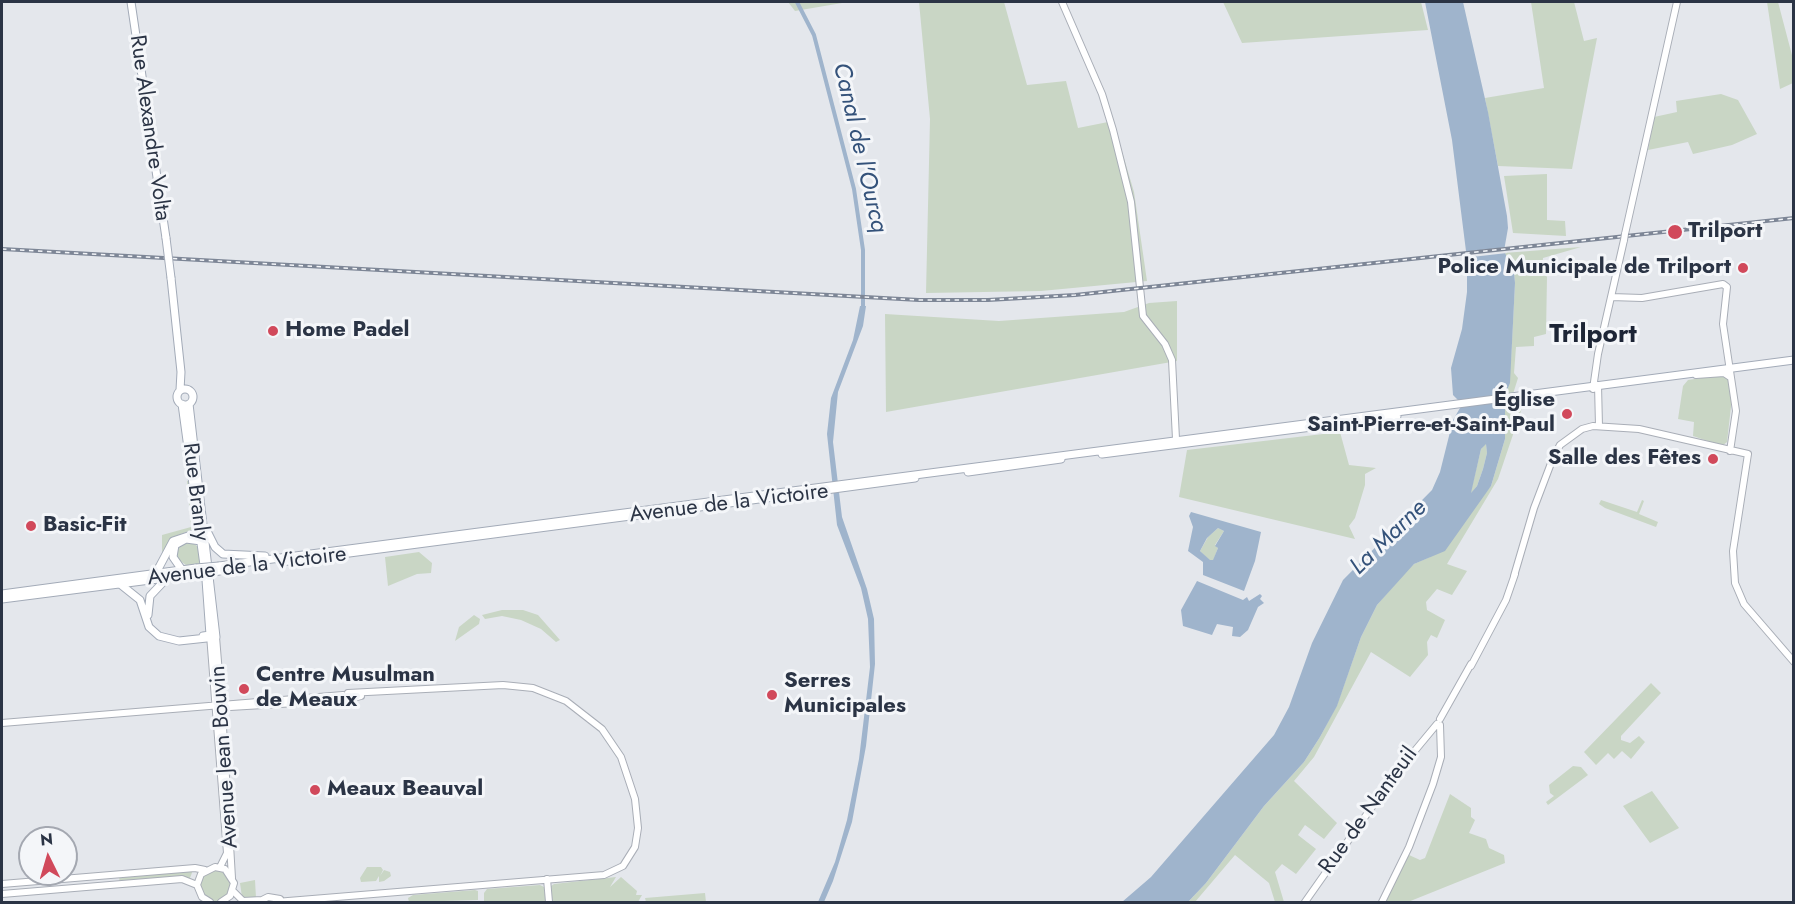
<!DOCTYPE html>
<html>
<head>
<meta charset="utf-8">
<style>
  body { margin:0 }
  #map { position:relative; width:1795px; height:904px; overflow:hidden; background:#e4e7ec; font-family:Jost,sans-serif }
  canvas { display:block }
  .frame { position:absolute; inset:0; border:3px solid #2b3445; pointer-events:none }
  .north { position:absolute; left:18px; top:826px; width:60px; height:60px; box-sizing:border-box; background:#f4f6f9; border:2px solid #a4a8b1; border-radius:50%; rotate:355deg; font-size:16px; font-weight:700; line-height:24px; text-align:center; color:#2b3445 }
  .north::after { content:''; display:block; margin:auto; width:21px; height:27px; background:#d1495b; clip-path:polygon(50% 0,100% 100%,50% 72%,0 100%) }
</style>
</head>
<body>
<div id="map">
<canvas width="1795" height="904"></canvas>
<div class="frame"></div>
<div class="north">N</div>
</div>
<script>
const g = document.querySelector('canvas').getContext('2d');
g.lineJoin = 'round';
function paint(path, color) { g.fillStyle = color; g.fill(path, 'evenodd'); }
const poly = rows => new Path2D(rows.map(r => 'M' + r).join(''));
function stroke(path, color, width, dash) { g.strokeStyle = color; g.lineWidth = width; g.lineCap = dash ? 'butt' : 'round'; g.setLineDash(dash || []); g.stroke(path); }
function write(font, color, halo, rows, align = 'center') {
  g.font = font + ' Jost,sans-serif'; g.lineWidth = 6; g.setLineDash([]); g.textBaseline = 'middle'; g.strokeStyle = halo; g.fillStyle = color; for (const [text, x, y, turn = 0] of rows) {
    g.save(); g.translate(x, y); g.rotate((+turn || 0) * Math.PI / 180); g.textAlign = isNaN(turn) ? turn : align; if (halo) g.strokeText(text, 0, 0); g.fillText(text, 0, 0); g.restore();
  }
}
const green = poly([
  [788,2,848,2,795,11],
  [919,2,1004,2,1027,85,1066,81,1078,128,1113,121,1134,192,1147,281,1041,291,926,293,930,119],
  [1223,2,1421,2,1428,30,1242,43],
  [1531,2,1574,2,1584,41,1597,38,1572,169,1498,166,1485,98,1544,88],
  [1767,2,1778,2,1793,59,1793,83,1780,89],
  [1721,94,1738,100,1757,134,1732,145,1693,154,1688,142,1648,150,1654,117,1677,112,1676,101],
  [1547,174,1547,220,1565,221,1566,236,1513,233,1504,176],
  [1581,247,1543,258,1542,271,1547,277,1546,334,1534,337,1534,346,1516,347,1514,373,1518,378,1513,394,1505,395,1511,360,1515,283,1514,272,1504,253],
  [1177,301,1177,361,886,412,885,314,999,321,1124,312,1149,303],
  [1721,375,1729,378,1732,398,1727,442,1722,446,1693,436,1694,422,1678,419,1683,386,1688,380],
  [1540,398,1523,405,1498,479,1447,564,1467,571,1452,595,1437,589,1426,602,1427,610,1445,620,1437,638,1431,635,1427,642,1428,655,1410,677,1371,652,1314,757,1294,781,1337,823,1324,839,1305,825,1298,835,1316,849,1296,874,1282,864,1275,872,1284,902,1275,902,1269,883,1235,855,1195,902,1188,902,1206,883,1264,806,1304,762,1320,737,1337,705,1361,637,1377,605,1406,571,1414,564,1430,557,1491,486,1505,439,1505,402],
  [1340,432,1349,465,1376,468,1365,474,1365,485,1355,518,1349,526,1355,539,1179,497,1187,450],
  [1486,443,1487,453,1483,469,1477,486,1470,495,1481,449],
  [187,481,189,481,194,529,173,537,158,566,149,571,162,558,162,535,191,527],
  [1601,500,1637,512,1642,500,1644,501,1639,514,1658,522,1656,527,1605,508,1599,504],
  [1218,528,1224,531,1215,545,1218,548,1213,561,1209,560,1200,551,1208,537],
  [191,541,198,547,200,564,186,565,176,558,177,547,180,543],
  [419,552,432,563,431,573,417,574,388,586,385,557],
  [502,610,523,610,538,615,560,640,556,642,541,629,521,620,502,616,485,619,482,615],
  [474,615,480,619,479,624,455,641,459,627],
  [1651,683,1661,693,1621,736,1621,740,1630,743,1639,736,1645,742,1631,759,1622,751,1614,759,1608,753,1596,765,1584,752],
  [1573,766,1581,767,1588,775,1548,805,1546,802,1554,796,1550,793,1549,785],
  [1652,791,1679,828,1650,843,1623,806],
  [1450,794,1471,808,1471,817,1475,820,1469,833,1486,839,1489,848,1504,855,1505,863,1408,902,1384,902,1409,855,1420,860,1425,858],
  [367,867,381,867,383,870,380,876,384,870,390,872,391,876,384,881,379,882,379,876,376,881,361,882,360,878],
  '199 885a16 16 0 1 1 32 0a16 16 0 1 1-32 0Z',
  [193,870,190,878,120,883,119,877],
  [616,877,610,887,621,877,637,891,636,895,642,895,638,902,552,902,551,886,554,884],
  [255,880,256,898,242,897,240,883],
  [540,885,544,887,546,901,484,902,484,893,487,889],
  [475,890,478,891,478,900,409,902,408,898,413,895],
  [705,893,706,902,646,902,645,898]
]);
const water = poly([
  [1425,2,1463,2,1488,112,1507,216,1508,228,1504,251,1514,272,1515,283,1510,383,1505,395,1505,439,1491,486,1445,551,1414,564,1377,605,1361,637,1337,706,1320,737,1304,762,1264,806,1206,883,1188,902,1122,902,1151,877,1274,735,1289,707,1312,643,1343,580,1432,490,1440,472,1453,420,1460,408,1459,401,1453,395,1451,368,1462,329,1467,292,1467,259,1452,140],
  [1486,444,1487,453,1483,469,1477,486,1471,493,1481,449],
  [860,306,866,306,863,326,838,392,833,442,842,517,867,589,874,619,875,664,866,746,852,822,833,881,824,902,818,902,835,862,847,820,859,759,870,667,868,619,861,588,837,525,827,434,831,398,853,340],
  [1191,512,1261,532,1255,561,1244,591,1203,575,1203,562,1188,551,1193,527,1189,516],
  [1218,528,1224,531,1215,546,1218,548,1213,560,1210,560,1200,551,1207,538],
  [1197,581,1243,600,1247,597,1249,601,1260,594,1262,596,1260,599,1264,603,1258,607,1248,630,1240,637,1232,636,1233,627,1217,624,1212,635,1183,626,1181,610]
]);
const pier = poly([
  [1507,247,1507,253,1463,258,1463,252]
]);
const canal = poly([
  [797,2,814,35,854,189,863,250,863,309]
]);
const secondary = poly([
  [1062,2,1102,94,1113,130,1131,202,1143,316,1165,344,1172,360,1176,439],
  [1625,234,1677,2],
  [1611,297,1642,298,1723,284,1727,287,1723,324,1736,411,1730,451],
  [1696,375,1724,373,1730,377],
  [1598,385,1599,426],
  [1593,389,1598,354,1624,240],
  [1514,576,1534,508,1553,458,1560,445,1582,429,1593,426,1639,429,1748,454,1733,551,1735,583,1744,604,1794,662],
  [1471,666,1506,600,1515,574],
  [222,705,230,707,346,700,361,696],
  [1440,719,1471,664],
  [2,723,343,695],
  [220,867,227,853,210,635,216,637,222,710,232,878],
  [547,879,549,902],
  [2,884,195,868,205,870],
  [233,891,243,901,262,900,268,897,280,899],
  [2,894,182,879,197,885],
  [210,902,202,897,197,885,201,874,215,867,225,869,234,883,230,896,221,902],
  [276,902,604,875,623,866,635,847,638,828,635,799,621,757,602,729,566,701,533,688,503,685,348,693],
  [1305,902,1393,777,1437,724],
  [1382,902,1409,847,1433,784,1441,757,1440,725]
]);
const primary = poly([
  [131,2,166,238],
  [171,278,181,372,180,390],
  '177 397a8 8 0 1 1 16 0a8 8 0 1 1-16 0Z',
  [182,404,206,580,210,635,203,636],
  [1102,454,1397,416],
  [968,472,1061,459],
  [670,511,915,478],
  [208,533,215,547,223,554,265,556],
  [281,562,638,515],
  [219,566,1794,360],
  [182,570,173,557,175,545,186,539,201,541],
  [156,573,173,541,200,532],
  [120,584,140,600,149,627,159,636,179,641,216,637,189,404],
  [2,594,196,568],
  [2,599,197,574],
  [148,615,150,596,167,578]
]);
const rail = poly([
  [2,249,919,300,988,300,1075,295,1794,218]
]);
const secondaryBridge = poly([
  [1624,240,1625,234]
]);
const primaryBridge = poly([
  [166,238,171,278],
  [196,568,219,566],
  [197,574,220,571]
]);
const markers = [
  [1675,232,8,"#d1495b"],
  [1743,268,6,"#d1495b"],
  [273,331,6,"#d1495b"],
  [1567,414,6,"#d1495b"],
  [1713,459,6,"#d1495b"],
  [31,526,6,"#d1495b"],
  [244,689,6,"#d1495b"],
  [772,695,6,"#d1495b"],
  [315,790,6,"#d1495b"]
];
const streetNames = [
  ["Rue Alexandre Volta",149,128,82],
  ["Rue Branly",195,492,83],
  ["Avenue de la Victoire",729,504,-7],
  ["Avenue de la Victoire",247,567,-7],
  ["Avenue Jean Bouvin",225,757,-94],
  ["Rue de Nanteuil",1369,811,-54]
];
const poiNames = [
  ["Trilport",1688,232],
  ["Police Municipale de Trilport",1731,268,"right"],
  ["Home Padel",285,331],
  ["Église",1555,401,"right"],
  ["Saint-Pierre-et-Saint-Paul",1555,426,"right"],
  ["Salle des Fêtes",1701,459,"right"],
  ["Basic-Fit",43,526],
  ["Centre Musulman",256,676],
  ["de Meaux",256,701],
  ["Serres",784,682],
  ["Municipales",784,707],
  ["Meaux Beauval",327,790]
];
const waterNames = [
  ["Canal de l'Ourcq",859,148,77],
  ["La Marne",1389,538,-44]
];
const quarterNames = [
  ["Trilport",1593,336]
];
paint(green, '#c9d6c5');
paint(water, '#9fb4cc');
paint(pier, '#e4e7ec');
stroke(canal, '#9fb4cc', 4);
stroke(secondary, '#a9aeb7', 8);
stroke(primary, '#a3abb8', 9);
stroke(secondary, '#fff', 6);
stroke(primary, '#fff', 7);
stroke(rail, '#7d8696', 4);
stroke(rail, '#f4f6f9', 1.5, [4.5]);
stroke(secondaryBridge, '#a9aeb7', 8, []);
stroke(primaryBridge, '#a3abb8', 9, []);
stroke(secondaryBridge, '#fff', 6);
stroke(primaryBridge, '#fff', 7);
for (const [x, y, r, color] of markers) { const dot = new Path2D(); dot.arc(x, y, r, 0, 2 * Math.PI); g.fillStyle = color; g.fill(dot); stroke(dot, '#f4f6f9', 2); }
write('22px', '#2b3445', '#f4f6f9', streetNames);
write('bold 22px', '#2b3445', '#f4f6f9', poiNames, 'left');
write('italic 24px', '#34527a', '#f4f6f9', waterNames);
write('bold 26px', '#1d2536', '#f4f6f9', quarterNames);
</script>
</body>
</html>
